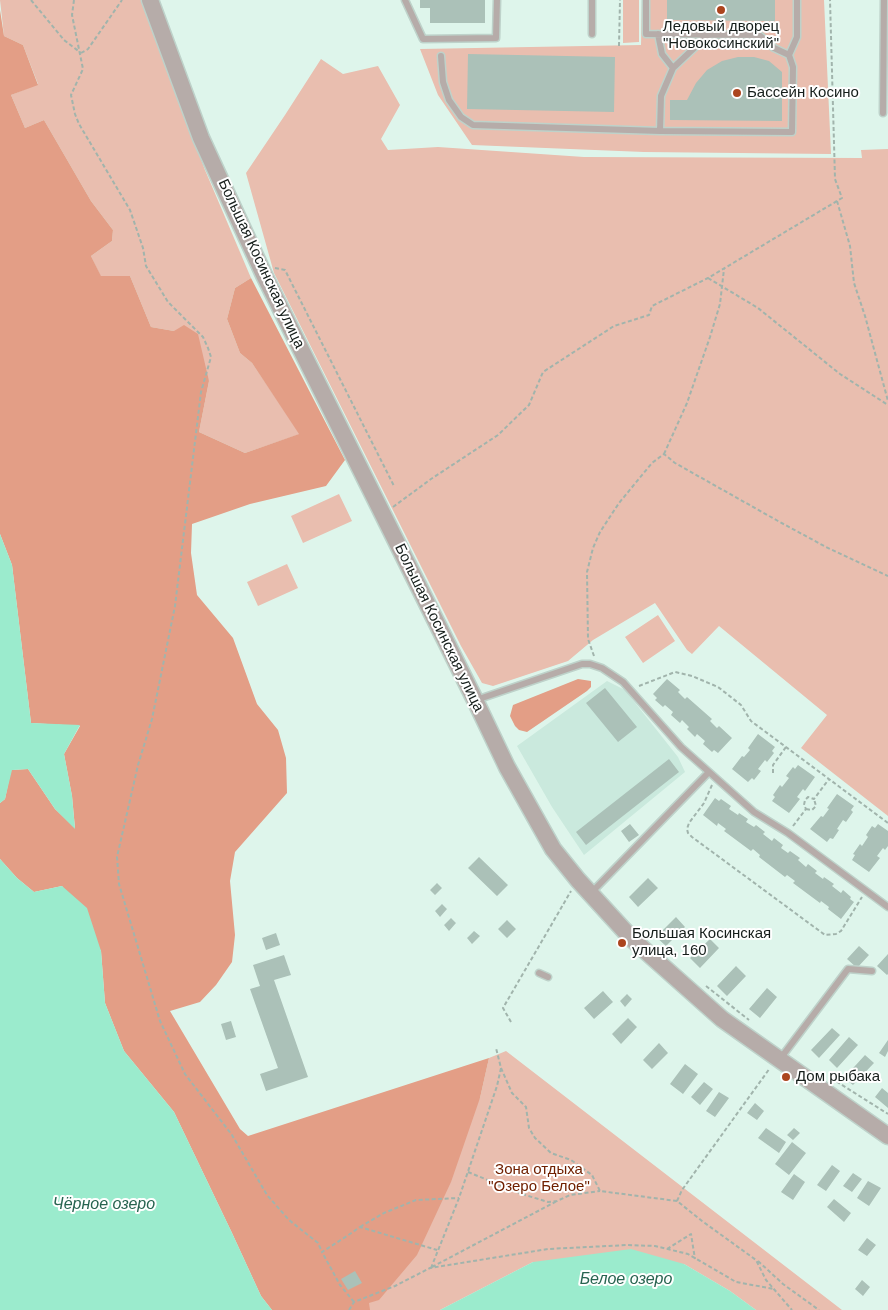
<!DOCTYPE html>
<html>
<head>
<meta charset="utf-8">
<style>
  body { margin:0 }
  canvas { display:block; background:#def5eb }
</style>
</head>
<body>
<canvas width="888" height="1310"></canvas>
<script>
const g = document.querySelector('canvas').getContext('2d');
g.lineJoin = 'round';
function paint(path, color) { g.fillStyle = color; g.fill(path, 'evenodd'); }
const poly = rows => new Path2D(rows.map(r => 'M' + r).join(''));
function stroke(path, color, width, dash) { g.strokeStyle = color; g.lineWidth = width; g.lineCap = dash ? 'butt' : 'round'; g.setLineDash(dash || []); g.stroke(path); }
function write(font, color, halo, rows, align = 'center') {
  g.font = font + ' Helvetica,sans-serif'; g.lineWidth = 4; g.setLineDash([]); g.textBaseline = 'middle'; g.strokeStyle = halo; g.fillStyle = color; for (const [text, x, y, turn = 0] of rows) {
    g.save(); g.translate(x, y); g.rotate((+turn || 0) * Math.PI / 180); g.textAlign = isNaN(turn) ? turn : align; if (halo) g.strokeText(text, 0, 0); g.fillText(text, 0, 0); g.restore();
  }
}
const built = poly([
  [607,681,625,690,678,757,685,772,584,855,552,807,517,746]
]);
const green = poly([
  [0,0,141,0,205,170,251,278,235,288,227,319,240,353,252,363,300,434,245,453,199,432,209,381,174,331,151,327,130,276,101,277,91,256,112,241,113,230,91,201,44,120,25,128,11,95,38,84,23,45,4,36],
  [623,0,639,0,639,42,623,43],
  [642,0,824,0,831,154,644,152,472,145,438,95,420,49,641,45],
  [321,59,343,74,378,66,400,105,381,139,388,150,438,147,584,157,862,158,861,150,888,149,888,816,801,748,827,715,719,626,692,654,687,650,655,603,593,640,568,661,493,686,482,683,461,646,274,273,246,173,285,115],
  [339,494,352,521,303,543,291,516],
  [287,564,298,588,258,606,247,582],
  [658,615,675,641,643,663,625,637],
  [506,1051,842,1310,756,1310,730,1291,684,1264,533,1262,440,1310,336,1310,480,1098,489,1058]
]);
const forest = poly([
  [0,10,4,36,23,45,38,85,11,95,25,128,44,120,91,201,113,230,112,241,91,256,101,276,130,276,151,327,174,331,184,325,198,334,209,381,199,432,245,453,299,434,252,363,240,353,227,319,235,288,251,278,345,460,326,486,250,504,192,524,191,553,197,595,233,638,257,704,278,730,286,758,287,793,235,852,230,881,235,935,232,962,216,985,200,1002,170,1011,240,1129,248,1136,489,1058,480,1098,451,1182,417,1255,379,1300,369,1303,370,1310,272,1310,261,1296,232,1233,174,1112,124,1051,105,1003,101,951,62,886,34,892,17,878,0,859,0,803,5,799,11,770,28,769,55,809,75,828,72,796,64,754,80,726,31,723,12,565,0,534],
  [578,679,591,681,591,687,587,691,527,732,519,730,515,726,510,716,513,705]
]);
const water = poly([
  [0,534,12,565,31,723,80,725,64,754,72,796,75,829,55,809,28,769,12,770,5,799,0,803],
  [0,859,17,878,34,892,62,886,87,908,101,951,105,1003,124,1051,174,1112,232,1233,261,1296,272,1310,0,1310],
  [631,1249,684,1264,730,1291,756,1310,440,1310,533,1262]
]);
const building = poly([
  [420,0,485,0,485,23,430,23,430,8,420,8],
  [667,0,775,0,775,21,667,20],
  [468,54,615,57,614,112,467,109],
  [738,57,754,57,769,61,782,72,782,121,670,120,670,100,687,100,696,83,707,70,722,61],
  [667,679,680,690,678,692,685,699,687,697,712,719,710,721,717,728,719,726,732,738,718,753,714,750,712,752,703,744,705,741,697,734,695,737,687,729,689,727,682,720,680,723,671,715,673,712,665,705,663,707,655,700,657,698,653,694],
  [605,688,637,727,618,742,586,703],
  [758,734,775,747,772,751,774,753,767,762,765,760,758,769,761,771,754,780,752,778,748,782,732,769,742,756,744,757,750,750,748,748],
  [669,759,679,772,586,845,576,832],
  [798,765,815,777,805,791,803,789,797,797,800,799,789,813,772,801,775,797,773,795,780,785,782,787,789,778,786,776,793,767,795,769],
  [837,794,854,806,851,810,853,812,846,822,843,820,837,829,839,830,833,839,830,838,827,842,810,829,821,816,823,817,829,809,827,808],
  [715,798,719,801,721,799,731,806,729,809,738,815,739,813,748,819,746,822,754,827,756,825,765,832,763,834,772,841,774,838,783,845,781,848,788,853,790,851,800,858,798,860,806,867,808,864,817,871,815,873,823,879,824,877,834,884,832,886,841,893,843,890,851,897,850,899,854,902,841,919,828,909,829,907,821,901,820,903,793,883,795,881,787,875,785,877,759,857,760,855,753,849,751,851,724,831,726,829,718,823,717,826,703,815],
  [630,824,639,835,629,842,621,831],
  [878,824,888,831,888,846,885,850,883,848,877,856,880,858,869,872,852,860,855,855,853,854,860,844,862,846,868,837,866,835,872,826,875,828],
  [479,857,508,885,497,896,468,868],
  [648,878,658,888,638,907,629,897],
  [437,883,442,888,435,895,430,890],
  [442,904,447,909,440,917,435,911],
  [676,917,685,927,666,946,656,937],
  [451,918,456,923,449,931,444,925],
  [507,920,516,929,507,938,498,929],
  [474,931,480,936,472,944,467,938],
  [276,933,280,945,266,950,262,938],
  [710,939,719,948,700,968,690,958],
  [859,946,869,955,857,968,847,959],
  [888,954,888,974,887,975,877,966],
  [284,955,291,975,274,980,308,1077,266,1091,260,1074,278,1068,250,989,260,986,253,965],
  [736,966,746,976,727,996,717,986],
  [767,988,777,997,760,1018,749,1009],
  [603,991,613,1002,594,1019,584,1008],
  [627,994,632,999,625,1007,620,1001],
  [628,1018,637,1027,621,1044,612,1034],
  [231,1021,236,1037,226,1040,221,1024],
  [832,1028,840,1035,819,1058,811,1050],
  [849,1037,858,1045,837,1068,829,1060],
  [888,1040,888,1051,885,1057,879,1053],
  [659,1043,668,1053,652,1069,643,1060],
  [865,1055,874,1063,853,1085,844,1078],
  [685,1064,698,1074,683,1094,670,1084],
  [704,1082,713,1089,700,1105,691,1097],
  [882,1088,888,1093,888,1108,875,1097],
  [719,1092,729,1098,715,1117,706,1111],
  [755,1103,764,1111,757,1120,747,1113],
  [766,1128,786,1142,779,1153,758,1138],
  [794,1128,800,1133,793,1140,787,1135],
  [792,1142,806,1153,789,1175,775,1164],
  [832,1165,840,1171,826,1191,817,1185],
  [853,1173,862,1179,852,1192,843,1186],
  [794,1174,805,1182,793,1200,781,1192],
  [868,1181,881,1188,869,1206,857,1198],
  [834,1199,851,1213,844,1222,827,1207],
  [867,1238,876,1245,867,1256,858,1250],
  [355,1271,362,1283,348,1290,341,1279],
  [862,1280,870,1287,863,1296,855,1289]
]);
const path = poly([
  [31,0,64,40,81,53],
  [74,0,72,15,83,69,71,95,75,114,79,124,130,210,143,248,146,266,168,302,203,337,208,348,211,357,201,392,175,606,152,719,138,765,117,857,119,884,160,1021,185,1074,232,1135,267,1195,289,1220,318,1243,322,1252],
  [619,46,620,0],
  [81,53,88,49,122,0],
  [837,201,850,246,854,283,865,316,888,401],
  [275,268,285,270,394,486],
  [708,278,758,308,840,374,888,405],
  [664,454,687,403,710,337,720,304,724,269],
  [393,507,431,479,498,435,529,405,543,372,614,326,649,315,652,306,708,278,842,198,835,179,830,0],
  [594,656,588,639,587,572,593,548,600,532,619,503,652,463,664,454,675,463,778,521,826,547,888,576],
  [639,686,675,672,692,676,718,687,741,705,751,721,888,823],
  [773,773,773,765,786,747],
  [712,785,704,803,689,823,687,829,688,833,692,837,825,935,836,934,841,931,862,897],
  [806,809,812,810,816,806,814,799],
  [793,826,806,809,804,805,805,800,808,797,814,799,829,779],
  [706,986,749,1020],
  [511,1022,503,1008,571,891],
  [501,1068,512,1093,526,1107,529,1128,535,1138,551,1153,571,1160,592,1175,600,1191,677,1201,702,1221,756,1260,766,1280,792,1310],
  [831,1078,888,1114],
  [468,1172,522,1194,548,1202,557,1201,570,1195,600,1191],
  [677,1201,682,1190,770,1068],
  [360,1227,384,1213,416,1200,459,1198],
  [667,1249,691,1234,695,1259],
  [758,1261,783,1284,819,1310],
  [432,1267,557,1201],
  [431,1268,459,1198,497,1086,501,1068,496,1048],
  [354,1302,340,1285,322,1252,347,1236,360,1227,437,1250],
  [349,1310,354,1302,395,1286,430,1268,548,1249,628,1245,655,1246,688,1254,736,1282,774,1289]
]);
const service = poly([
  [405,0,423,39,496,38,497,0],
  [646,0,646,34,759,35,774,48,789,55],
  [592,34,592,0],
  [658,34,662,54,673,68],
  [709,34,673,68,661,96,660,131,792,132,793,67,789,55,797,37,797,0],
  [441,56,443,82,449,100,461,117,473,125,660,131],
  [883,113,884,0],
  [476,700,582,664,590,664,602,668,623,682,681,747,754,812,788,833,888,907],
  [591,893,709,772],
  [539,973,548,977],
  [780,1059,848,969,872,971]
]);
const tertiary = poly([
  [150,0,201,138,264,275,475,700,507,767,553,849,578,880,632,939,722,1019,888,1136]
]);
const markers = [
  [721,10,5,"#ac451e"],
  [737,93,5,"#ac451e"],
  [622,943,5,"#ac451e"],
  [786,1077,5,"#ac451e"]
];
const poiNames = [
  ["Ледовый дворец",721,27,"center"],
  ["\"Новокосинский\"",721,44,"center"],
  ["Бассейн Косино",747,93],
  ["Большая Косинская",632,934],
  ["улица, 160",632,951],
  ["Дом рыбака",796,1077]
];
const streetNames = [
  ["Большая Косинская улица",261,264,65],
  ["Большая Косинская улица",439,628,64]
];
const parkNames = [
  ["Зона отдыха",539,1170],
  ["\"Озеро Белое\"",539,1187]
];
const waterNames = [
  ["Чёрное озеро",104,1205],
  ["Белое озеро",626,1280]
];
paint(built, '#cae9dd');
paint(green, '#e9beaf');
paint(forest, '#e39e86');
paint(water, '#9bebcd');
paint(building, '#abc1b8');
stroke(service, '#bed2ca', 9);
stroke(tertiary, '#bed2ca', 19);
stroke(path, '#a1b4ac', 2, [4, 2.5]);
stroke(service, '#b6aca9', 6);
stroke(tertiary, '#b6aca9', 16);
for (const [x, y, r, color] of markers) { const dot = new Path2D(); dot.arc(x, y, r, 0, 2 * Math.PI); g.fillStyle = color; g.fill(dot); stroke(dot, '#fff', 2); }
write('15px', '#151d1a', '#fff', poiNames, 'left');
write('15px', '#151d1a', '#fff', streetNames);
write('15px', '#702000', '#fff', parkNames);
write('italic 16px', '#276450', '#fff', waterNames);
</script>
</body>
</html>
